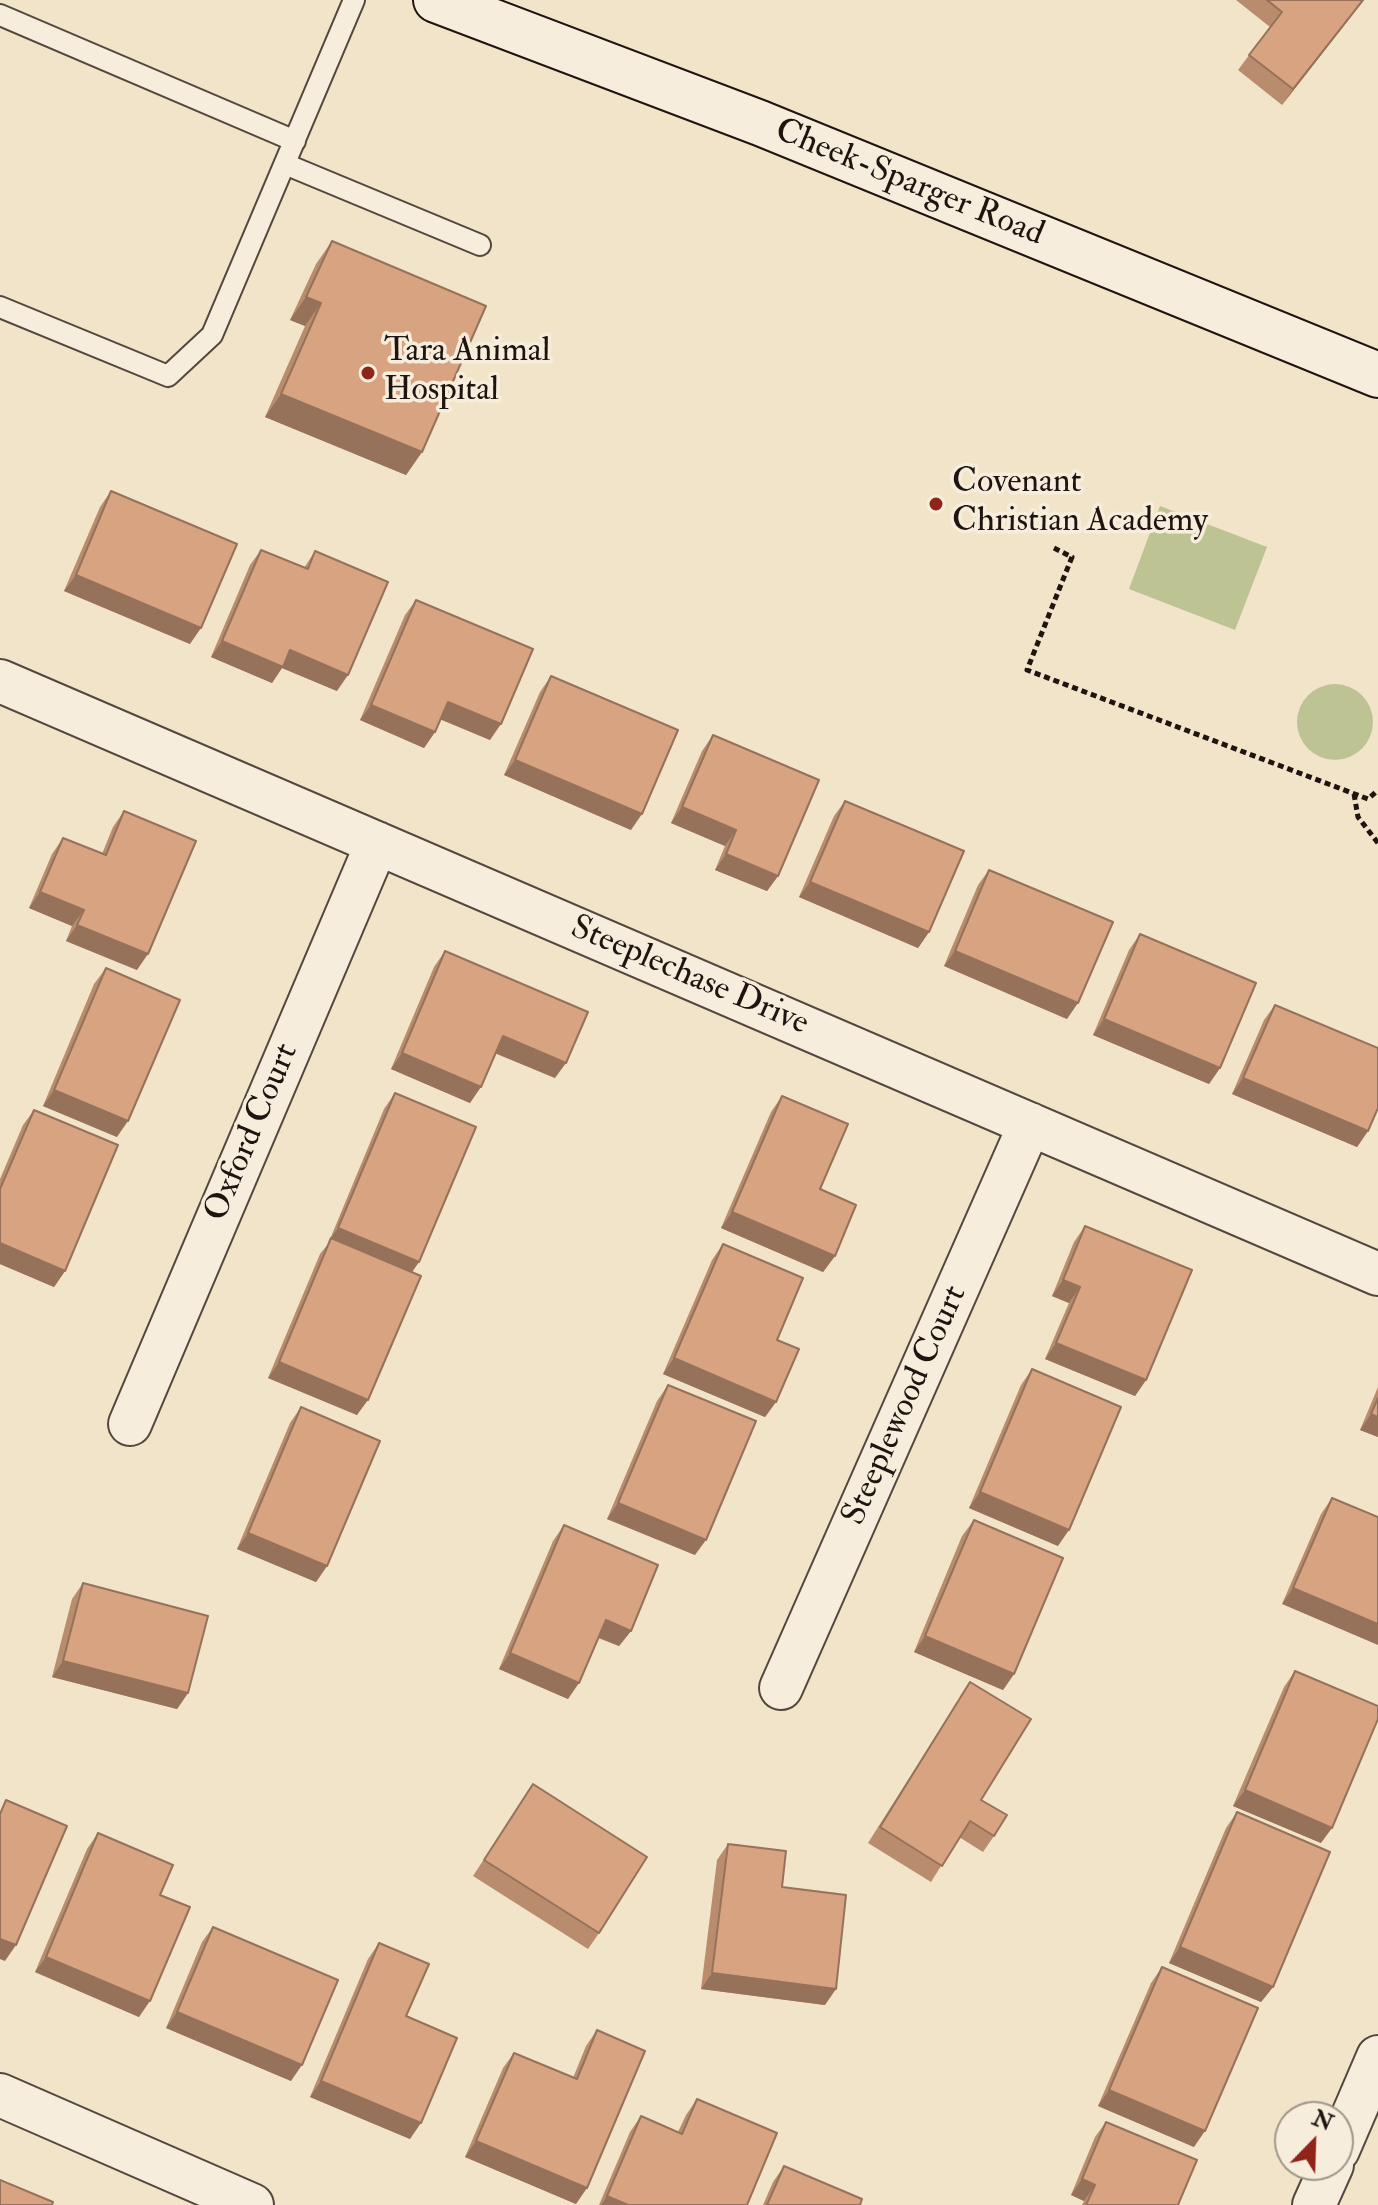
<!DOCTYPE html>
<html>
<head>
<meta charset="utf-8">
<style>
  body { margin:0 }
  #map { position:relative; width:1378px; height:2205px; overflow:hidden; background:#f1e4c9; font-family:"IM FELL Double Pica",serif }
  canvas { display:block }
  .north { position:absolute; left:1274px; top:2101px; width:80px; height:80px; box-sizing:border-box; background:#f6eddc; border:2px solid #a0968a; border-radius:50%; rotate:23deg; font-size:22px; font-weight:700; line-height:32px; text-align:center; color:#1f140f }
  .north::after { content:''; display:block; margin:auto; width:28px; height:36px; background:#8f2418; clip-path:polygon(50% 0,100% 100%,50% 72%,0 100%) }
</style>
</head>
<body>
<div id="map">
<canvas width="1378" height="2205"></canvas>
<div class="north">N</div>
</div>
<script>
const g = document.querySelector('canvas').getContext('2d');
g.lineJoin = 'round';
function paint(path, color) { g.fillStyle = color; g.fill(path, 'evenodd'); }
const poly = rows => new Path2D(rows.map(r => 'M' + r).join(''));
function stroke(path, color, width, dash) { g.strokeStyle = color; g.lineWidth = width; g.lineCap = dash ? 'butt' : 'round'; g.setLineDash(dash || []); g.stroke(path); }
function write(font, color, halo, rows, align = 'center') {
  g.font = font + ' "IM FELL Double Pica",serif'; g.lineWidth = 7; g.setLineDash([]); g.textBaseline = 'middle'; g.strokeStyle = halo; g.fillStyle = color; for (const [text, x, y, turn = 0] of rows) {
    g.save(); g.translate(x, y); g.rotate((+turn || 0) * Math.PI / 180); g.textAlign = isNaN(turn) ? turn : align; if (halo) g.strokeText(text, 0, 0); g.fillText(text, 0, 0); g.restore();
  }
}
const green = poly([
  [1160,506,1267,547,1235,630,1129,589],
  '1297 722a38 38 0 1 1 76 0a38 38 0 1 1-76 0Z'
]);
const path = poly([
  [1054,548,1072,557,1027,670,1368,799,1378,790],
  [1354,794,1358,817,1378,843]
]);
const lane = poly([
  [0,15,295,141],
  [285,164,480,245],
  [0,307,168,376,212,335,354,0]
]);
const street = poly([
  [0,681,1378,1274],
  [130,1424,377,843],
  [781,1688,1030,1124],
  [0,2095,252,2205],
  [1338,2150,1378,2057],
  [1314,2205,1332,2165]
]);
const secondary = poly([
  [436,0,760,123,1378,375]
]);
const wall = poly([
  [1236,0,1364,0,1282,105,1238,70,1270,27],
  [332,241,422,452,406,475,265,417,305,326,290,320,316,264],
  [111,491,190,644,64,591,100,507],
  [261,550,304,568,315,551,337,691,282,668,272,683,211,657,250,565],
  [416,600,490,740,441,719,435,732,424,748,360,720,405,615],
  [551,676,631,830,504,775,540,692],
  [713,735,778,876,767,891,715,870,725,846,671,823,702,751],
  [845,801,929,932,918,948,799,897,834,816],
  [124,811,137,970,66,941,72,926,29,908,52,854,63,838,102,854,113,827],
  [989,870,1067,1019,944,966,978,885],
  [1140,934,1220,1068,1209,1084,1093,1035,1129,950],
  [445,951,555,1078,496,1053,470,1103,391,1069,434,967],
  [106,968,117,1137,43,1106,94,984],
  [1275,1005,1368,1131,1357,1147,1232,1094,1264,1020],
  [395,1093,419,1262,411,1272,357,1415,268,1378,320,1254,328,1244,384,1109],
  [782,1096,820,1189,835,1256,823,1272,721,1228,771,1112],
  [34,1110,65,1271,54,1287,0,1264,0,1179,23,1125],
  [1085,1226,1146,1380,1135,1396,1045,1359,1069,1303,1052,1296,1074,1242],
  [723,1244,777,1340,776,1402,765,1417,663,1374,712,1260],
  [1032,1369,1058,1546,969,1508,1021,1385],
  [668,1385,695,1555,607,1519,657,1401],
  [1378,1387,1378,1437,1360,1430],
  [301,1407,327,1566,316,1582,237,1549,290,1423],
  [1332,1498,1378,1517,1282,1604,1321,1514],
  [974,1520,1014,1674,1003,1690,914,1652,962,1536],
  [564,1525,631,1631,619,1646,598,1638,568,1699,499,1669,553,1541],
  [83,1583,188,1693,177,1709,52,1677,72,1599],
  [1295,1671,1321,1843,1233,1806,1284,1687],
  [970,1682,981,1800,994,1836,983,1852,959,1837,931,1882,868,1843],
  [533,1784,599,1933,588,1949,473,1876],
  [1237,1812,1273,1987,1261,2002,1169,1963,1226,1828],
  [98,1833,160,1895,139,2017,35,1972,87,1849],
  [728,1844,782,1887,825,2005,701,1989,717,1860],
  [213,1927,291,2081,166,2028,202,1942],
  [379,1943,406,2016,410,2139,310,2097,368,1959],
  [1162,1967,1194,2147,1098,2106,1151,1983],
  [597,2030,576,2204,465,2157,503,2068,514,2053,573,2078,586,2046],
  [697,2099,747,2205,599,2205,630,2132,641,2116,678,2132,686,2115],
  [1106,2122,1178,2205,1082,2205,1084,2201,1071,2195,1095,2137],
  [784,2166,860,2205,763,2205,773,2182]
]);
const shadedWall = poly([
  [1363,0,1364,0,1282,105,1293,89],
  [306,297,321,303,305,326,290,320],
  [281,394,422,452,406,475,265,417],
  [76,575,201,628,190,644,64,591],
  [222,641,290,650,348,675,337,691,282,668,272,683,211,657],
  [448,702,501,724,490,740,437,718],
  [371,705,435,732,424,748,360,720],
  [515,760,642,814,631,830,504,775],
  [682,807,736,830,725,846,671,823],
  [726,854,778,876,767,891,715,870],
  [810,882,929,932,918,948,799,897],
  [40,892,84,910,72,926,29,908],
  [77,925,148,954,137,970,66,941],
  [955,951,1078,1003,1067,1019,944,966],
  [1104,1019,1220,1068,1209,1084,1093,1035],
  [503,1036,566,1063,555,1078,492,1052],
  [402,1053,481,1087,470,1103,391,1069],
  [1243,1078,1368,1131,1357,1147,1232,1094],
  [54,1090,128,1121,117,1137,43,1106],
  [732,1212,835,1256,823,1272,721,1228],
  [338,1228,419,1262,408,1278,331,1238,327,1243],
  [0,1243,65,1271,54,1287,0,1264],
  [1063,1280,1080,1287,1069,1303,1052,1296],
  [1056,1343,1146,1380,1135,1396,1045,1359],
  [674,1358,776,1402,765,1417,663,1374],
  [279,1362,368,1400,357,1415,268,1378],
  [1371,1414,1378,1417,1378,1437,1360,1430],
  [980,1492,1069,1530,1058,1546,969,1508],
  [618,1503,706,1540,695,1555,607,1519],
  [248,1533,327,1566,316,1582,237,1549],
  [1293,1588,1378,1624,1378,1645,1282,1604],
  [606,1620,631,1631,619,1646,595,1636],
  [925,1636,1014,1674,1003,1690,914,1652],
  [510,1653,579,1683,568,1699,499,1669],
  [63,1661,188,1693,177,1709,52,1677],
  [1245,1790,1332,1828,1321,1843,1233,1806],
  [0,1939,16,1945,5,1961,0,1959],
  [1180,1947,1273,1987,1261,2002,1169,1963],
  [46,1957,150,2001,139,2017,35,1972],
  [712,1973,836,1989,825,2005,701,1989],
  [177,2012,302,2065,291,2081,166,2028],
  [321,2081,421,2123,410,2139,310,2097],
  [1109,2090,1205,2131,1194,2147,1098,2106],
  [476,2141,587,2188,576,2204,465,2157],
  [1082,2179,1095,2185,1084,2201,1071,2195],
  [607,2196,628,2205,601,2205]
]);
const building = poly([
  [1267,0,1363,0,1293,89,1249,55,1282,12,1267,0],
  [332,241,486,306,422,452,281,394,321,303,306,297,332,241],
  [111,491,237,544,201,628,76,575,111,491],
  [261,550,308,569,315,551,388,582,348,675,290,650,283,667,222,641,261,550],
  [416,600,533,649,501,724,448,702,435,732,371,705,416,600],
  [551,676,678,730,642,814,515,760,551,676],
  [713,735,819,780,778,876,726,854,736,830,682,807,713,735],
  [845,801,964,851,929,932,810,882,845,801],
  [124,811,196,841,148,954,77,925,84,910,40,892,63,838,106,855,124,811],
  [989,870,1113,922,1078,1003,955,951,989,870],
  [1140,934,1256,983,1220,1068,1104,1019,1140,934],
  [445,951,588,1012,566,1063,503,1036,481,1087,402,1053,445,951],
  [106,968,180,1000,128,1121,54,1090,106,968],
  [1275,1005,1378,1048,1378,1108,1368,1131,1243,1078,1275,1005],
  [395,1093,476,1127,419,1262,338,1228,395,1093],
  [782,1096,848,1124,820,1189,856,1205,835,1256,732,1212,782,1096],
  [34,1110,118,1145,65,1271,0,1243,0,1189,34,1110],
  [1085,1226,1192,1270,1146,1380,1056,1343,1080,1287,1063,1280,1085,1226],
  [331,1238,421,1276,368,1400,279,1362,331,1238],
  [723,1244,803,1278,777,1340,799,1349,776,1402,674,1358,723,1244],
  [1032,1369,1121,1407,1069,1530,980,1492,1032,1369],
  [668,1385,756,1421,706,1540,618,1503,668,1385],
  [1378,1398,1378,1417,1371,1414,1378,1398],
  [301,1407,380,1441,327,1566,248,1533,301,1407],
  [1332,1498,1378,1517,1378,1624,1293,1588,1332,1498],
  [974,1520,1063,1558,1014,1674,925,1636,974,1520],
  [564,1525,658,1565,631,1631,606,1620,579,1683,510,1653,564,1525],
  [83,1583,208,1616,188,1693,63,1661,83,1583],
  [1295,1671,1378,1706,1378,1719,1332,1828,1245,1790,1295,1671],
  [970,1682,1031,1719,981,1800,1007,1815,994,1836,970,1821,942,1866,880,1827,970,1682],
  [533,1784,647,1857,599,1933,484,1860,533,1784],
  [6,1800,67,1826,16,1945,0,1939,0,1814,6,1800],
  [1237,1812,1330,1852,1273,1987,1180,1947,1237,1812],
  [98,1833,173,1865,160,1895,190,1907,150,2001,46,1957,98,1833],
  [728,1844,786,1851,782,1887,846,1895,836,1989,712,1973,728,1844],
  [213,1927,338,1980,302,2065,177,2012,213,1927],
  [379,1943,429,1964,406,2016,457,2038,421,2123,321,2081,379,1943],
  [1162,1967,1258,2008,1205,2131,1109,2090,1162,1967],
  [597,2030,645,2051,587,2188,476,2141,514,2053,577,2079,597,2030],
  [697,2099,777,2133,747,2205,628,2205,607,2196,641,2116,682,2134,697,2099],
  [1106,2122,1197,2160,1178,2205,1086,2205,1095,2185,1082,2179,1106,2122],
  [784,2166,862,2199,860,2205,767,2205,784,2166],
  [0,2180,53,2202,52,2205,0,2205,0,2180]
]);
const markers = [
  [368,373,8,"#8f2418"],
  [936,504,8,"#8f2418"]
];
const streetNames = [
  ["Cheek-Sparger Road",909,184,22],
  ["Steeplechase Drive",689,977,23],
  ["Oxford Court",253,1133,-67],
  ["Steeplewood Court",906,1406,-66]
];
const poiNames = [
  ["Tara Animal",384,353],
  ["Hospital",384,392],
  ["Covenant",952,484],
  ["Christian Academy",952,523]
];
paint(green, '#bec394');
stroke(lane, '#54483e', 24);
stroke(street, '#54483e', 46);
stroke(secondary, '#1f140f', 48);
stroke(path, '#1f140f', 5, [6, 4]);
stroke(lane, '#f6eddc', 20);
stroke(street, '#f6eddc', 42);
stroke(secondary, '#f6eddc', 44);
paint(wall, '#b98c6e');
paint(shadedWall, '#96725a');
paint(building, '#d7a380');
stroke(building, '#96725a', 2);
for (const [x, y, r, color] of markers) { const dot = new Path2D(); dot.arc(x, y, r, 0, 2 * Math.PI); g.fillStyle = color; g.fill(dot); stroke(dot, '#f6eddc', 3); }
write('34px', '#1f140f', '#f6eddc', streetNames);
write('34px', '#1f140f', '#f6eddc', poiNames, 'left');
</script>
</body>
</html>
